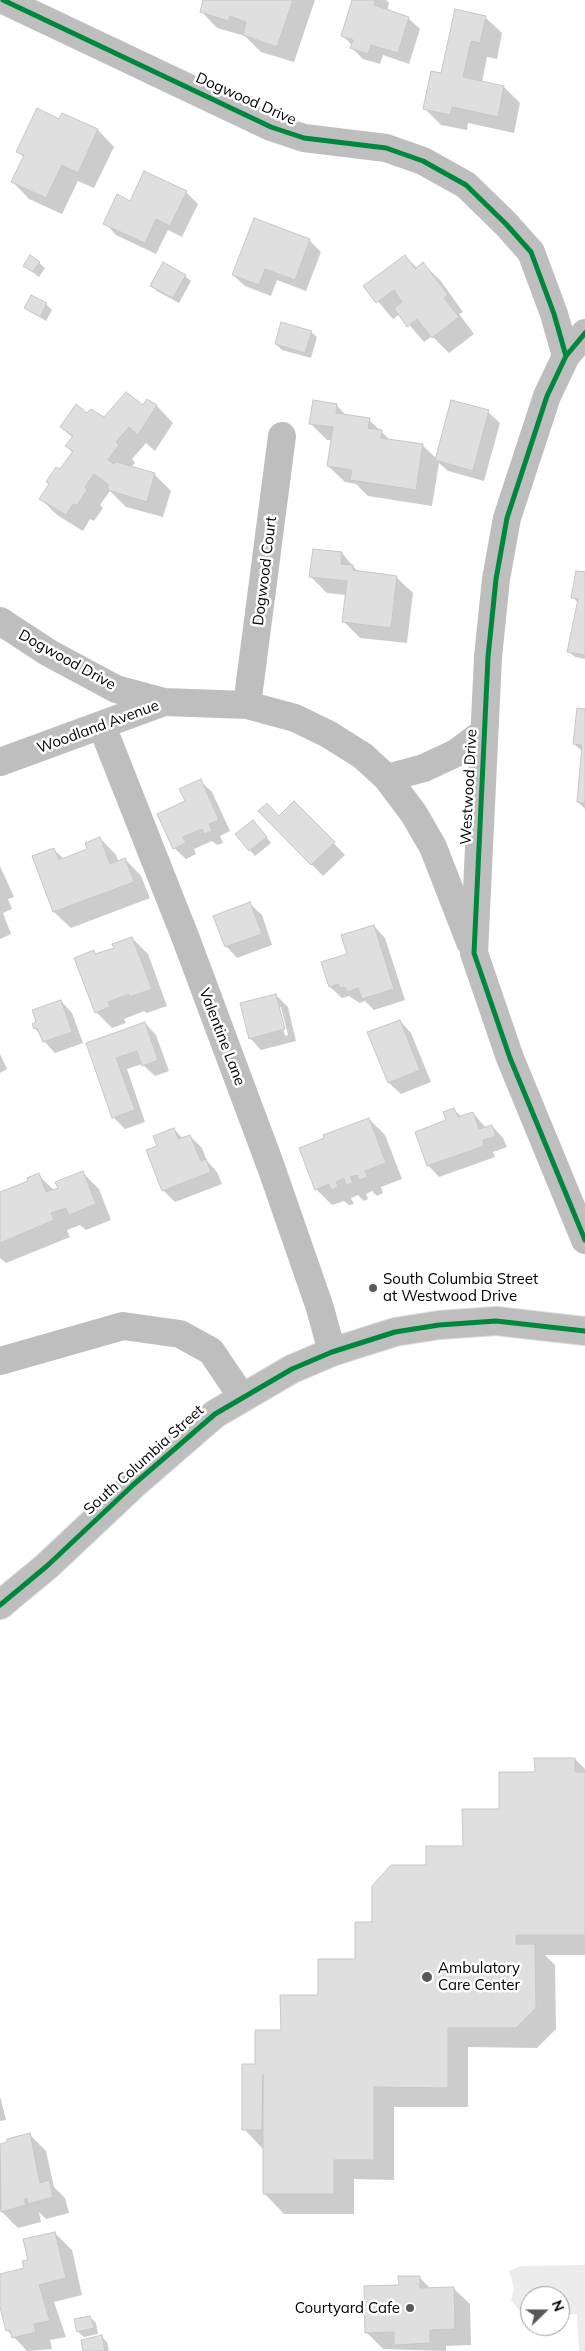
<!DOCTYPE html>
<html>
<head>
<meta charset="utf-8">
<style>
  body { margin:0 }
  #map { position:relative; width:585px; height:2351px; overflow:hidden; background:#fff; font-family:Mulish,sans-serif }
  canvas { display:block }
  .north { position:absolute; left:520px; top:2286px; width:50px; height:50px; box-sizing:border-box; background:#fff; border:1px solid #999; border-radius:50%; rotate:68deg; font-size:14px; font-weight:700; line-height:20px; text-align:center; color:#000 }
  .north::after { content:''; display:block; margin:auto; width:18px; height:22px; background:#595959; clip-path:polygon(50% 0,100% 100%,50% 72%,0 100%) }
</style>
</head>
<body>
<div id="map">
<canvas width="585" height="2351"></canvas>
<div class="north">N</div>
</div>
<script>
const g = document.querySelector('canvas').getContext('2d');
g.lineJoin = 'round';
function paint(path, color) { g.fillStyle = color; g.fill(path, 'evenodd'); }
const poly = rows => new Path2D(rows.map(r => 'M' + r).join(''));
function stroke(path, color, width, dash) { g.strokeStyle = color; g.lineWidth = width; g.lineCap = dash ? 'butt' : 'round'; g.setLineDash(dash || []); g.stroke(path); }
function write(font, color, halo, rows, align = 'center') {
  g.font = font + ' Mulish,sans-serif'; g.lineWidth = 5; g.setLineDash([]); g.textBaseline = 'middle'; g.strokeStyle = halo; g.fillStyle = color; for (const [text, x, y, turn = 0] of rows) {
    g.save(); g.translate(x, y); g.rotate((+turn || 0) * Math.PI / 180); g.textAlign = isNaN(turn) ? turn : align; if (halo) g.strokeText(text, 0, 0); g.fillText(text, 0, 0); g.restore();
  }
}
const green = poly([
  [585,2265,585,2351,579,2351,577,2314,560,2314,560,2296,530,2296,530,2313,521,2313,511,2300,514,2288,509,2271,520,2266]
]);
const shadow = poly([
  [205,0,315,0,294,62,261,52,245,36,217,28,201,11],
  [357,0,386,0,389,3,387,11,408,18,420,29,409,64,383,55,380,64,363,59,352,48,352,45,342,35],
  [485,17,502,33,497,59,487,57,482,82,504,87,520,103,514,133,468,123,467,130,441,125,424,108,442,74],
  [63,114,98,130,114,147,94,188,78,181,62,214,29,199,13,182,24,158,18,151,60,120],
  [186,192,198,204,182,237,168,230,156,254,116,235,105,223,131,202],
  [309,240,321,252,306,291,277,280,271,296,245,286,233,275],
  [405,256,417,268,423,264,440,280,463,312,459,314,474,334,449,353,432,336,424,342,400,314,393,319,365,286],
  [39,263,45,268,39,277,25,266],
  [185,276,191,281,179,303,157,291,151,285],
  [46,304,52,310,46,321,25,308],
  [311,332,317,337,311,358,282,350,276,344],
  [147,401,157,406,173,423,155,451,146,443,132,459,135,463,131,467,154,474,171,491,163,517,126,507,110,491,100,505,103,508,94,521,90,519,83,531,57,515,41,499,73,453,66,446,73,438,61,427,87,415,104,419,143,407],
  [336,405,347,416,369,420,391,441,423,446,437,459,488,412,500,423,484,481,448,471,439,463,432,506,368,496,356,484,345,482,328,466,332,440,327,440,310,423],
  [342,553,358,572,396,577,413,593,407,643,360,638,343,621,346,595,327,593,310,576],
  [585,573,585,659,575,657,569,652,578,603,573,597],
  [585,710,585,809,578,802,583,752,574,744],
  [200,781,212,792,230,831,220,836,223,843,217,845,212,841,194,849,196,854,186,859,174,848,186,802],
  [294,802,345,855,323,876,260,811,279,817],
  [258,827,271,843,255,856,250,850],
  [100,838,116,855,119,862,125,859,141,876,150,898,71,928,54,912,33,856,53,849,64,859,89,850],
  [0,866,14,897,8,899,12,909,3,913,11,934,0,939],
  [250,904,262,915,272,945,237,958,226,946],
  [374,926,385,938,405,1000,374,1010,365,1001,360,1003,349,996,342,998,330,987,349,955],
  [132,938,148,954,167,1006,147,1013,144,1011,124,1019,126,1023,112,1028,96,1012,94,952,97,955,115,949],
  [276,995,288,1007,296,1041,261,1050,250,1038],
  [278,1007,281,1007,288,1035,285,1036],
  [61,1001,72,1013,83,1043,55,1053,44,1041,33,1025],
  [400,1021,411,1033,431,1082,401,1094,389,1083],
  [145,1023,156,1035,169,1071,155,1076,142,1064,127,1069,145,1122,125,1129,113,1117,87,1043],
  [0,1054,7,1069,0,1073],
  [454,1110,462,1117,473,1113,486,1128,492,1126,503,1138,507,1147,493,1152,495,1157,439,1177,428,1165],
  [369,1119,385,1135,402,1179,381,1187,383,1193,377,1196,372,1191,366,1194,368,1199,364,1201,358,1195,351,1198,354,1204,349,1205,344,1201,332,1205,316,1189],
  [174,1129,183,1139,190,1136,202,1148,207,1161,217,1172,222,1184,175,1202,163,1190,159,1147],
  [82,1172,99,1189,111,1220,86,1230,80,1225,67,1230,70,1237,6,1263,0,1258,0,1193,29,1181,38,1175,54,1190],
  [575,1759,585,1769,585,1955,545,1955,555,1965,556,2029,537,2048,468,2047,468,2107,394,2107,394,2180,354,2179,354,2214,284,2214,264,2193,264,2150,244,2129,257,2065,282,2032,357,1960,373,1924,427,1866,464,1847,536,1773],
  [0,2096,6,2120,0,2121],
  [30,2135,46,2151,54,2187,65,2198,69,2213,46,2219,39,2212,41,2222,18,2228,0,2210,0,2146],
  [55,2233,72,2250,82,2295,54,2302,66,2337,50,2340,52,2349,27,2351,7,2330,0,2302,0,2275,26,2269,29,2261],
  [419,2277,431,2289,453,2288,470,2304,471,2345,446,2346,446,2351,383,2349,367,2333,400,2286],
  [90,2317,96,2323,98,2334,84,2337,78,2332],
  [102,2337,107,2342,109,2351,85,2351]
]);
const building = poly([
  [203,0,293,0,277,47,243,35,246,22,230,16,228,21,200,12,203,0],
  [352,0,375,0,374,5,409,17,398,53,371,45,368,54,350,48,353,40,341,36,352,0],
  [455,9,486,16,480,43,471,41,463,77,504,86,498,117,452,107,450,115,423,109,431,71,441,73,455,9],
  [37,108,59,119,62,113,98,129,78,173,62,165,46,198,11,182,24,155,16,152,37,108],
  [144,171,187,191,170,226,156,219,145,243,103,224,117,194,130,201,144,171],
  [254,218,310,239,295,280,265,269,259,285,232,275,254,218],
  [30,255,40,262,33,272,23,266,30,255],
  [405,255,415,269,423,262,448,295,444,298,459,317,432,338,417,319,407,327,394,308,402,302,394,290,376,303,363,286,405,255],
  [163,262,186,275,173,298,150,286,163,262],
  [31,295,47,303,40,317,24,308,31,295],
  [281,322,312,331,305,353,275,344,281,322],
  [126,392,143,405,147,399,157,405,138,435,129,427,116,442,119,445,108,460,114,464,116,462,155,473,147,502,108,490,108,484,94,474,85,487,87,490,77,505,73,504,66,515,39,499,49,484,46,482,56,467,60,469,73,451,65,446,73,436,60,427,76,404,87,413,91,409,104,417,126,392],
  [313,400,337,404,336,413,370,418,368,428,382,430,381,438,423,444,416,490,350,480,352,470,327,466,333,427,309,424,313,400],
  [451,400,489,410,473,471,435,460,451,400],
  [313,549,342,552,341,564,353,565,353,570,397,576,391,628,342,622,347,581,309,577,313,549],
  [576,571,585,572,585,655,567,652,578,599,571,598,576,571],
  [577,708,585,709,585,803,577,802,582,745,573,744,577,708],
  [201,779,219,820,209,824,212,831,204,834,202,829,183,837,186,843,173,849,157,814,185,801,179,789,201,779],
  [294,801,335,842,311,865,258,811,267,803,279,816,294,801],
  [253,820,267,837,249,851,235,834,253,820],
  [100,837,110,864,125,858,134,882,53,912,32,856,54,848,59,860,87,849,85,843,100,837],
  [250,902,262,934,225,947,213,916,250,902],
  [374,925,394,989,362,999,358,988,347,992,345,987,340,988,338,984,329,987,321,962,347,954,341,935,374,925],
  [132,937,152,989,129,997,129,994,108,1002,110,1007,95,1013,74,958,94,950,95,954,114,948,112,944,132,937],
  [276,994,285,1029,249,1039,240,1003,276,994],
  [61,1000,72,1032,43,1042,37,1028,34,1029,32,1024,36,1022,32,1010,61,1000],
  [400,1020,420,1070,388,1083,367,1032,400,1020],
  [145,1022,158,1060,142,1066,137,1051,116,1058,135,1110,112,1118,86,1043,145,1022],
  [454,1108,458,1117,473,1112,479,1129,492,1125,496,1136,483,1140,484,1146,427,1166,415,1132,446,1120,443,1112,454,1108],
  [369,1118,386,1163,365,1171,368,1177,359,1180,357,1175,350,1177,353,1183,346,1185,344,1178,336,1182,338,1187,331,1190,329,1184,315,1190,299,1148,324,1138,323,1135,369,1118],
  [174,1128,178,1139,190,1135,201,1161,206,1159,211,1172,162,1191,146,1150,157,1146,153,1136,174,1128],
  [83,1171,96,1204,69,1215,66,1208,51,1213,54,1220,0,1243,0,1192,28,1181,27,1178,39,1173,46,1192,58,1188,55,1182,83,1171],
  [534,1758,575,1758,575,1772,585,1772,585,1935,516,1935,516,1944,535,1944,536,2008,516,2028,448,2028,448,2088,374,2087,374,2160,334,2160,334,2194,263,2194,263,2074,262,2130,242,2130,242,2064,255,2064,255,2030,281,2030,280,1995,318,1995,318,1959,355,1959,355,1922,372,1922,372,1886,391,1865,426,1865,426,1846,463,1846,462,1809,499,1809,499,1772,535,1772,534,1758],
  [30,2133,40,2183,49,2180,53,2197,28,2204,27,2198,24,2199,26,2205,1,2212,0,2144,7,2142,7,2139,30,2133],
  [55,2232,66,2278,39,2285,50,2321,34,2324,36,2332,12,2338,10,2330,6,2331,0,2307,0,2274,24,2268,22,2261,28,2260,23,2239,55,2232],
  [398,2276,420,2276,420,2288,454,2287,455,2329,430,2330,430,2343,394,2345,394,2332,365,2333,364,2286,399,2285,398,2276],
  [90,2316,94,2328,77,2332,74,2319,90,2316],
  [102,2335,105,2351,83,2351,81,2340,102,2335]
]);
const street = poly([
  [3,0,271,127,304,138,386,148,423,161,466,185,506,224,531,252,554,314,566,356],
  [585,333,566,356,547,396,507,518,496,579,488,657,474,953,510,1058,585,1240],
  [0,621,49,653,116,689,164,702],
  [247,705,282,436],
  [102,726,186,939,271,1167,320,1308,332,1352],
  [0,762,164,702,247,705,295,718,328,734,363,756,387,778,414,814,433,847,470,942],
  [387,778,424,768,456,753,484,732],
  [0,1361,123,1326,180,1334,211,1351,242,1397]
]);
const primary = poly([
  [0,1605,47,1566,133,1485,215,1414,292,1369,332,1352,395,1332,439,1325,496,1321,585,1331]
]);
const cycleway = poly([
  [3,0,271,127,304,138,386,148,423,161,466,185,506,224,531,252,554,314,566,356],
  [585,333,566,356,547,396,507,518,496,579,488,657,474,953,510,1058,585,1240],
  [0,1605,47,1566,133,1485,215,1414,292,1369,332,1352,395,1332,439,1325,496,1321,585,1331]
]);
const markers = [
  [373,1288,5,"#595959"],
  [427,1977,6,"#595959"],
  [410,2308,5,"#595959"]
];
const streetNames = [
  ["Dogwood Drive",246,99,24],
  ["Dogwood Court",265,571,-83],
  ["Dogwood Drive",67,660,29],
  ["Woodland Avenue",98,727,-20],
  ["Westwood Drive",469,787,-87],
  ["Valentine Lane",222,1037,69],
  ["South Columbia Street",144,1460,-42]
];
const poiNames = [
  ["South Columbia Street",383,1279],
  ["at Westwood Drive",383,1296],
  ["Ambulatory",438,1968],
  ["Care Center",438,1985],
  ["Courtyard Cafe",400,2308,"right"]
];
paint(green, '#ececec');
paint(shadow, '#0003');
paint(building, '#dfdfdf');
stroke(building, '#c7c7c7', 1);
stroke(primary, '#dbdbdb', 30);
stroke(street, '#bebebe', 28);
stroke(primary, '#bebebe', 28);
stroke(cycleway, '#00873e', 5);
for (const [x, y, r, color] of markers) { const dot = new Path2D(); dot.arc(x, y, r, 0, 2 * Math.PI); g.fillStyle = color; g.fill(dot); stroke(dot, '#fff', 2); }
write('15px', '#000', '#fff', streetNames);
write('15px', '#000', '#fff', poiNames, 'left');
</script>
</body>
</html>
